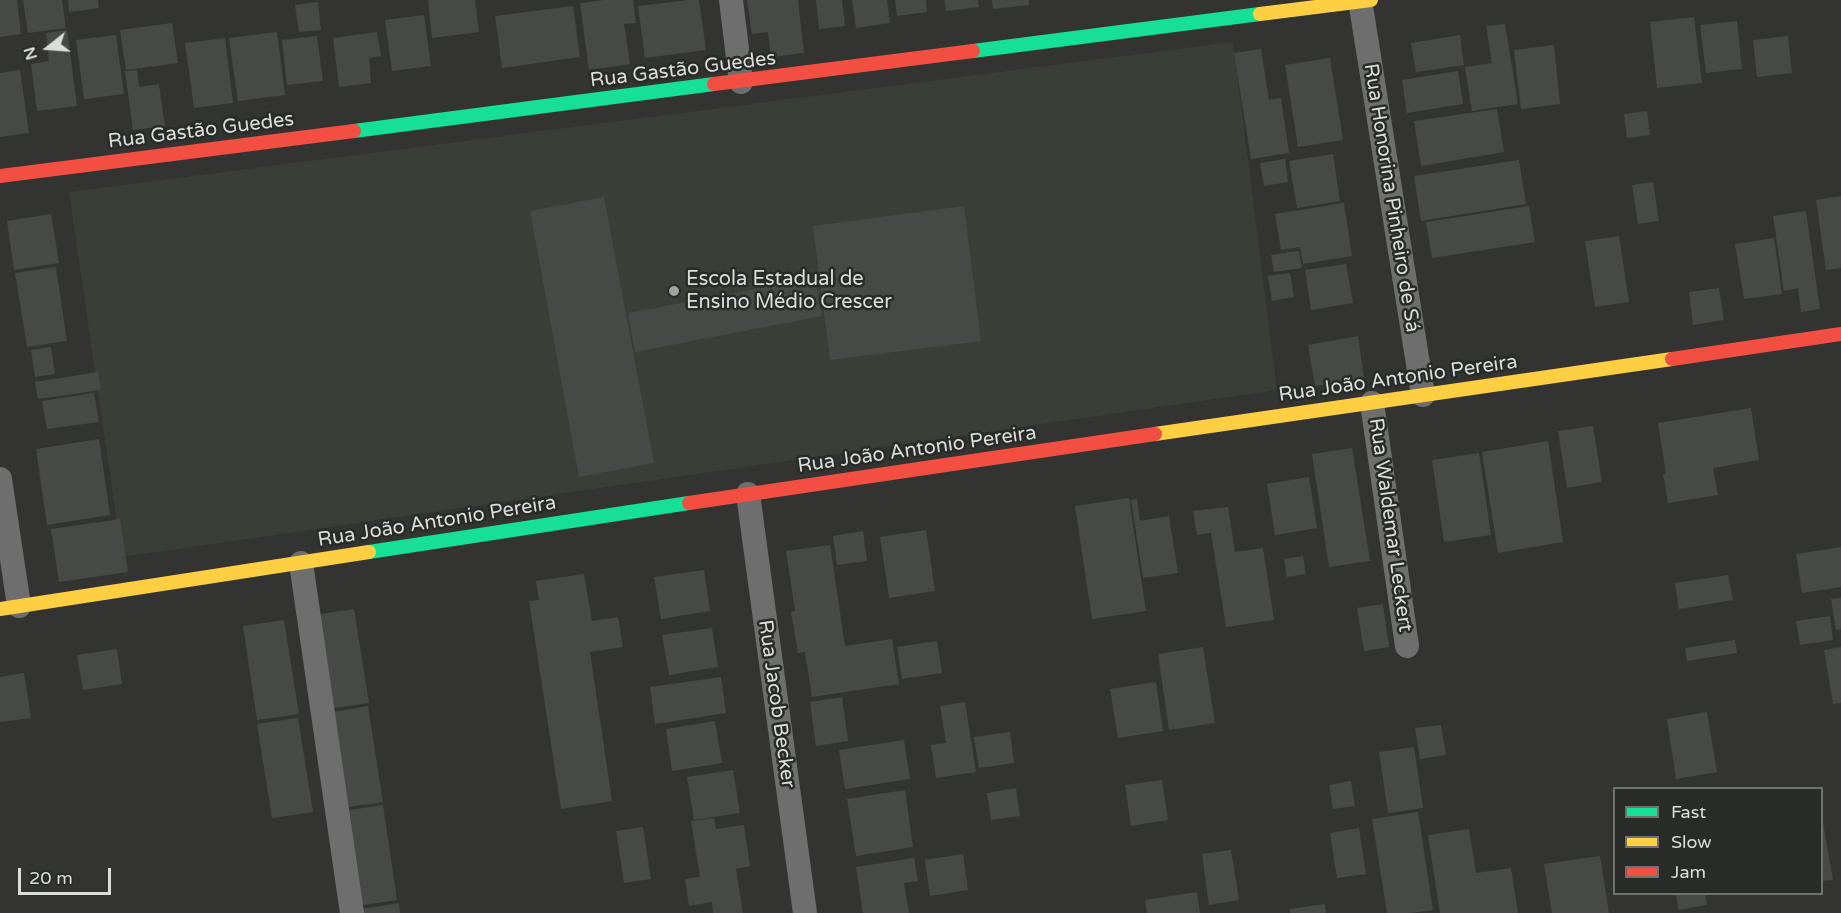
<!DOCTYPE html>
<html>
<head>
<meta charset="utf-8">
<style>
  body { margin:0 }
  #map { position:relative; width:1841px; height:913px; overflow:hidden; background:#333432; font-family:"Varela Round",sans-serif }
  canvas { display:block }
  .legend { position:absolute; left:1613px; top:787px; width:210px; height:108px; box-sizing:border-box; background:#282b27; border:2px solid #70726f; margin:0; padding:8px 10px; list-style:none; font-size:18px; color:#dbdddb }
  .legend li { display:flex; align-items:center; gap:12px; height:30px }
  .legend b { width:30px; border:2px solid #70726f }
  .north { position:absolute; left:18px; top:18px; width:60px; height:60px; -webkit-text-stroke:4px #282b27; paint-order:stroke; rotate:253deg; font-size:16px; font-weight:700; line-height:24px; text-align:center; color:#dbdddb }
  .north::after { content:''; display:block; margin:auto; width:21px; height:27px; background:#dbdddb; clip-path:polygon(50% 0,100% 100%,50% 72%,0 100%) }
  .scale { position:absolute; left:18px; top:868px; width:93px; height:27px; box-sizing:border-box; border:3px solid #dbdddb; border-top:0; padding-left:8px; font-size:18px; line-height:21px; white-space:nowrap; color:#dbdddb; -webkit-text-stroke:4px #282b27; paint-order:stroke }
</style>
</head>
<body>
<div id="map">
<canvas width="1841" height="913"></canvas>
<ul class="legend">
<li><b style="height:8px;background:#16e098"></b>Fast</li>
<li><b style="height:8px;background:#ffcf43"></b>Slow</li>
<li><b style="height:8px;background:#f24e42"></b>Jam</li>
</ul>
<div class="north">N</div>
<div class="scale">20 m</div>
</div>
<script>
const g = document.querySelector('canvas').getContext('2d');
g.lineJoin = 'round';
function paint(path, color) { g.fillStyle = color; g.fill(path, 'evenodd'); }
const poly = rows => new Path2D(rows.map(r => 'M' + r).join(''));
function stroke(path, color, width, dash) { g.strokeStyle = color; g.lineWidth = width; g.lineCap = dash ? 'butt' : 'round'; g.setLineDash(dash || []); g.stroke(path); }
function write(font, color, halo, rows, align = 'center') {
  g.font = font + ' "Varela Round",sans-serif'; g.lineWidth = 5; g.setLineDash([]); g.textBaseline = 'middle'; g.strokeStyle = halo; g.fillStyle = color; for (const [text, x, y, turn = 0] of rows) {
    g.save(); g.translate(x, y); g.rotate((+turn || 0) * Math.PI / 180); g.textAlign = isNaN(turn) ? turn : align; if (halo) g.strokeText(text, 0, 0); g.fillText(text, 0, 0); g.restore();
  }
}
const built = poly([
  [1233,42,1277,390,122,557,69,192]
]);
const building = poly([
  [0,0,17,0,21,34,0,37],
  [23,0,62,0,66,28,28,33],
  [68,0,98,0,99,8,69,12],
  [428,0,475,0,479,32,432,38],
  [604,0,633,0,636,23,624,24,630,64,589,70,580,3],
  [689,0,699,0,706,50,645,58,638,6],
  [747,0,798,0,804,53,771,57,768,32,752,34],
  [816,0,842,0,845,26,819,29],
  [852,0,887,0,890,23,856,28],
  [895,0,926,0,927,12,897,16],
  [944,0,978,0,979,7,946,11],
  [992,0,1029,0,1029,5,993,9],
  [318,2,321,30,299,32,295,5],
  [573,6,580,57,502,68,495,16],
  [424,15,431,66,392,71,385,20],
  [1694,17,1702,83,1657,88,1650,22],
  [1737,21,1742,69,1706,73,1700,25],
  [172,23,178,63,126,70,120,30],
  [1505,24,1518,104,1472,111,1465,67,1492,63,1486,26],
  [67,30,77,106,37,111,31,64,49,61,46,33],
  [277,32,285,95,238,101,229,38],
  [377,32,381,56,369,58,371,83,339,87,333,38],
  [116,35,124,94,84,99,76,40],
  [1460,35,1464,65,1416,72,1411,43],
  [317,36,323,81,287,85,282,40],
  [1788,36,1792,73,1757,77,1753,40],
  [225,38,233,103,194,108,185,43],
  [1554,45,1560,104,1521,109,1514,50],
  [1261,49,1269,100,1281,98,1289,153,1251,159,1234,53],
  [1330,58,1343,140,1298,147,1285,65],
  [20,70,29,133,0,137,0,73],
  [137,70,139,87,159,84,165,126,133,130,125,71],
  [1458,71,1463,104,1407,113,1402,80],
  [1497,109,1504,152,1421,166,1414,121],
  [1647,111,1650,135,1627,138,1624,114],
  [1333,154,1340,201,1297,208,1289,161],
  [1285,159,1288,182,1264,186,1260,163],
  [1519,160,1526,204,1421,221,1414,176],
  [1653,182,1659,221,1638,224,1632,185],
  [1841,196,1841,268,1826,270,1816,200],
  [604,197,654,463,579,477,530,211],
  [1344,203,1352,256,1303,264,1300,247,1281,250,1275,214],
  [964,206,981,341,830,360,813,226],
  [1529,206,1535,242,1432,258,1426,222],
  [1806,211,1820,309,1801,312,1798,288,1784,291,1773,216],
  [51,214,59,263,14,270,7,221],
  [1619,236,1629,302,1595,307,1585,241],
  [1774,238,1782,294,1744,299,1735,244],
  [1299,251,1302,268,1274,272,1271,255],
  [1346,264,1353,303,1311,310,1305,270],
  [56,267,67,341,27,347,15,273],
  [1290,273,1294,297,1272,301,1268,276],
  [814,278,822,316,635,352,628,313],
  [1719,288,1724,320,1693,325,1689,292],
  [1358,336,1364,378,1315,386,1308,345],
  [51,347,55,374,35,377,31,350],
  [98,372,101,390,38,399,35,382],
  [94,393,99,422,47,429,42,401],
  [1751,408,1759,460,1713,468,1718,495,1668,503,1663,474,1666,474,1658,423],
  [1593,426,1602,482,1567,488,1558,431],
  [99,439,110,515,47,525,36,449],
  [1548,441,1563,542,1498,553,1482,452],
  [1352,448,1370,561,1329,567,1312,454],
  [1479,453,1491,535,1444,542,1432,460],
  [1309,477,1317,528,1275,535,1267,484],
  [1129,498,1146,611,1092,619,1075,506],
  [1137,499,1140,521,1169,516,1178,573,1143,578,1131,500],
  [1228,507,1235,552,1263,548,1274,620,1226,627,1211,533,1197,535,1193,511],
  [120,519,128,572,59,582,51,529],
  [926,530,935,591,889,598,880,537],
  [863,531,867,561,837,565,833,536],
  [830,545,845,646,892,639,899,684,812,697,805,652,798,653,791,612,795,611,786,551],
  [1841,547,1841,587,1802,593,1796,554],
  [1303,556,1306,574,1287,577,1284,559],
  [704,570,710,611,661,619,654,577],
  [584,574,592,621,618,617,623,647,590,652,612,801,561,809,529,601,539,600,536,581],
  [1728,575,1733,600,1679,609,1675,583],
  [1841,598,1841,629,1836,630,1831,599],
  [1383,604,1389,647,1364,651,1357,608],
  [354,609,369,703,328,709,313,615],
  [1830,616,1833,640,1800,645,1796,621],
  [284,620,299,714,257,720,243,626],
  [712,628,718,667,669,675,662,635],
  [1735,640,1737,653,1687,661,1685,648],
  [937,641,942,673,902,679,897,647],
  [1203,647,1215,723,1169,730,1158,654],
  [1841,647,1841,703,1833,704,1824,650],
  [117,649,122,684,83,690,77,655],
  [24,673,31,718,0,722,0,677],
  [721,677,726,713,655,724,650,687],
  [1156,682,1163,731,1118,738,1110,689],
  [842,697,848,741,816,746,810,702],
  [965,702,976,772,936,778,931,745,946,743,940,706],
  [368,706,383,802,343,808,328,713],
  [1707,712,1717,772,1676,779,1667,719],
  [298,718,313,812,272,818,257,724],
  [715,721,722,763,672,771,666,729],
  [1441,725,1446,755,1420,759,1415,728],
  [1010,732,1014,763,979,768,974,737],
  [904,740,910,779,845,789,839,750],
  [1414,747,1423,808,1388,813,1379,752],
  [733,770,740,813,694,820,687,777],
  [1162,780,1168,820,1131,826,1125,785],
  [1351,781,1355,806,1333,809,1329,785],
  [1016,788,1020,816,991,820,987,793],
  [905,790,913,847,856,856,847,799],
  [383,805,397,900,357,906,343,811],
  [1418,812,1433,910,1411,913,1387,913,1372,819],
  [1822,817,1833,880,1822,881],
  [714,818,716,829,744,825,750,866,736,869,743,913,713,913,712,902,689,906,685,879,700,877,691,821],
  [643,827,651,879,624,883,616,831],
  [1359,828,1366,874,1337,878,1330,833],
  [1469,829,1476,873,1511,868,1518,913,1440,913,1428,835],
  [1231,850,1239,900,1209,905,1202,854],
  [963,854,968,890,930,896,925,860],
  [1600,856,1609,913,1552,913,1544,864],
  [914,858,918,881,904,883,909,913,863,913,856,867],
  [1197,892,1200,913,1147,913,1145,900],
  [1676,894,1705,894,1707,905,1678,910],
  [399,903,400,913,355,913,355,910],
  [1325,904,1326,913,1290,913,1290,909]
]);
const street = poly([
  [731,0,741,82],
  [1360,0,1423,395],
  [1372,403,1407,646],
  [0,479,19,606],
  [748,494,805,913],
  [301,563,352,913]
]);
const fast = poly([
  [973,51,1260,14],
  [354,131,714,84],
  [369,552,689,503]
]);
const slow = poly([
  [1260,14,1371,0],
  [1155,434,1672,359],
  [0,609,369,552]
]);
const jam = poly([
  [714,84,973,51],
  [0,176,354,131],
  [1672,359,1841,334],
  [689,503,1155,434]
]);
const markers = [
  [674,291,6,"#a0a2a0"]
];
const streetNames = [
  ["Rua Gastão Guedes",683,70,-7],
  ["Rua Gastão Guedes",201,131,-7],
  ["Rua Honorina Pinheiro de Sá",1391,198,81],
  ["Rua João Antonio Pereira",1398,379,-8],
  ["Rua João Antonio Pereira",917,450,-8],
  ["Rua João Antonio Pereira",437,522,-9],
  ["Rua Waldemar Leckert",1390,525,82],
  ["Rua Jacob Becker",776,704,82]
];
const poiNames = [
  ["Escola Estadual de",686,280],
  ["Ensino Médio Crescer",686,303]
];
paint(built, '#393f37');
paint(building, '#474947');
stroke(street, '#6e6e6e', 24);
stroke(fast, '#16e098', 14);
stroke(slow, '#ffcf43', 14);
stroke(jam, '#f24e42', 14);
for (const [x, y, r, color] of markers) { const dot = new Path2D(); dot.arc(x, y, r, 0, 2 * Math.PI); g.fillStyle = color; g.fill(dot); stroke(dot, '#282b27', 2); }
write('20px', '#dbdddb', '#282b27', streetNames);
write('20px', '#dbdddb', '#282b27', poiNames, 'left');
</script>
</body>
</html>
